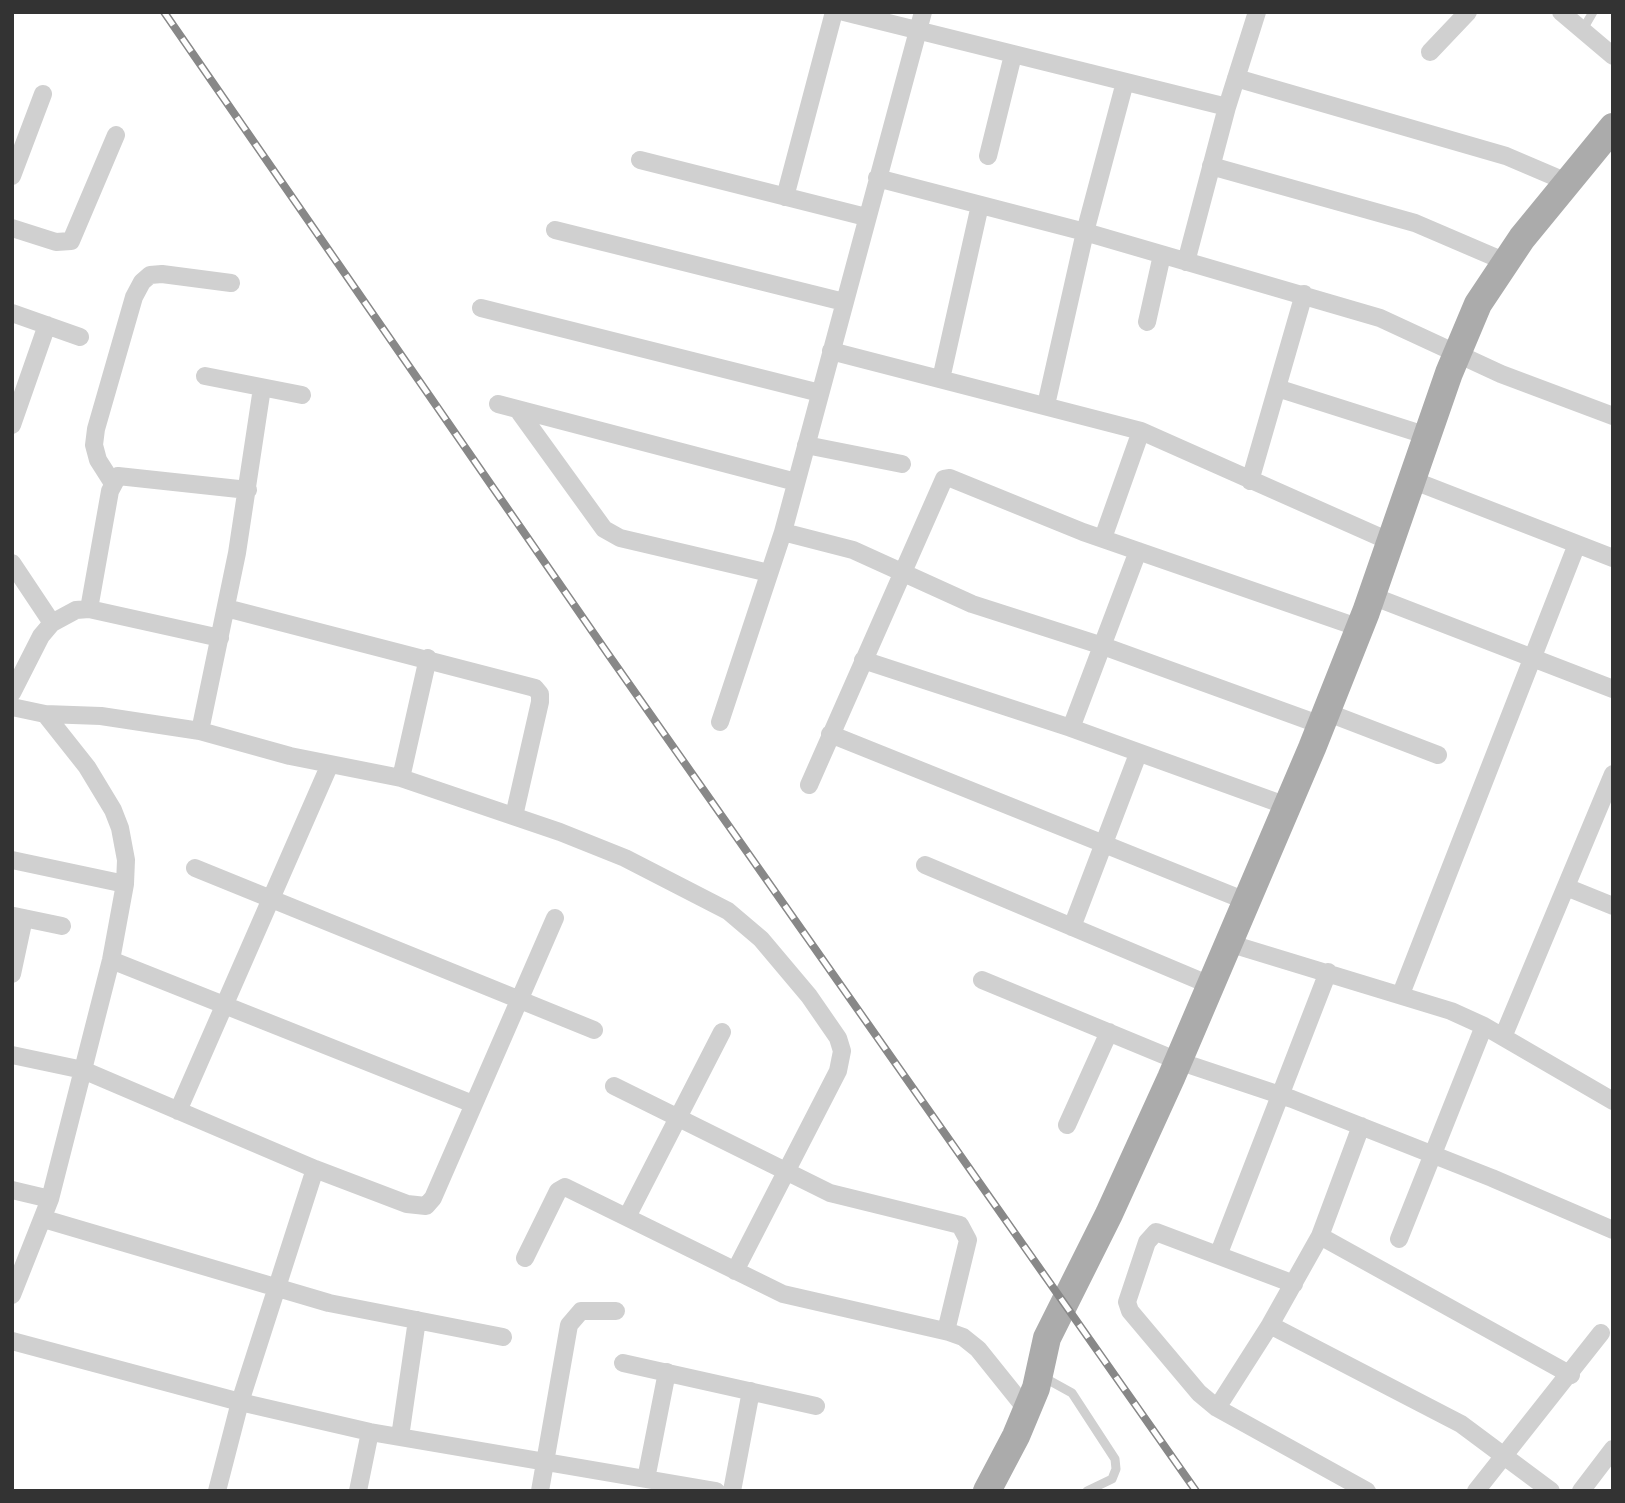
<!DOCTYPE html>
<html>
<head>
<meta charset="utf-8">
<style>
  body { margin:0 }
  #map { position:relative; width:1625px; height:1503px; overflow:hidden; background:#fff; font-family:"Asap Condensed",sans-serif }
  canvas { display:block }
  .frame { position:absolute; inset:0; border:14px solid #333; pointer-events:none }
</style>
</head>
<body>
<div id="map">
<canvas width="1625" height="1503"></canvas>
<div class="frame"></div>
</div>
<script>
const g = document.querySelector('canvas').getContext('2d');
g.lineJoin = 'round';
const poly = rows => new Path2D(rows.map(r => 'M' + r).join(''));
function stroke(path, color, width, dash) { g.strokeStyle = color; g.lineWidth = width; g.lineCap = dash ? 'butt' : 'round'; g.setLineDash(dash || []); g.stroke(path); }
const service = poly([
  [1582,31,1593,12],
  [1043,1377,1072,1393,1115,1459,1116,1469,1112,1479,1087,1491]
]);
const minor = poly([
  [844,12,1227,107],
  [1561,12,1613,56],
  [1430,52,1468,12],
  [1236,78,1506,156,1567,182],
  [988,156,1013,55],
  [640,160,866,217],
  [1211,166,1415,223,1506,262],
  [12,176,43,94],
  [877,178,1085,232,1380,318,1501,374,1613,416],
  [785,197,834,12],
  [12,228,56,242,71,241,116,135],
  [555,230,844,302],
  [1186,262,1227,107,1257,12],
  [481,308,820,393],
  [12,313,80,337],
  [1147,322,1162,255],
  [831,351,1141,431,1391,542],
  [205,376,302,395],
  [941,379,980,205],
  [1277,388,1428,436],
  [498,404,796,482],
  [1046,405,1085,232,1125,82],
  [518,410,604,529,620,538,769,573],
  [12,425,47,325],
  [806,445,902,464],
  [1412,480,1613,558],
  [1250,481,1304,294],
  [112,482,98,460,94,445,96,429,134,297,142,282,150,275,162,274,231,283],
  [783,532,853,550,972,604,1103,646,1321,725],
  [1103,538,1141,431],
  [12,563,52,623],
  [1372,596,1613,689],
  [226,608,535,688,540,694,540,702,514,816],
  [89,609,110,491,118,476,248,490],
  [863,660,1071,728,1287,806],
  [12,693,41,636,52,623,76,610,89,609,220,638],
  [12,707,45,714,101,716,200,731,290,756,401,778,560,832,625,858,728,911,761,939,809,996,838,1038,842,1051,838,1071,735,1271],
  [1326,712,1438,755],
  [720,722,783,532,923,12],
  [1071,728,1138,551],
  [200,731,237,553,262,388],
  [830,734,1246,901],
  [401,778,428,658],
  [809,785,944,479,950,478,1083,532,1360,628],
  [12,860,125,884],
  [925,865,1210,985],
  [195,868,594,1030],
  [1566,887,1613,906],
  [14,916,62,926],
  [1072,927,1138,754],
  [1228,943,1451,1011,1484,1026,1613,1101],
  [111,960,473,1104],
  [12,974,24,918],
  [982,980,1178,1061,1292,1099,1492,1178,1613,1230],
  [1401,994,1577,544],
  [1503,1037,1613,774],
  [12,1055,83,1070,315,1169,407,1204,426,1206,433,1198,555,918],
  [614,1086,830,1193,960,1225,968,1240,946,1331],
  [178,1111,330,764],
  [1067,1125,1109,1032],
  [12,1190,50,1199],
  [627,1217,722,1032],
  [44,1219,329,1303,503,1337],
  [1320,1236,1571,1375],
  [1399,1239,1484,1026],
  [1219,1253,1328,972],
  [525,1258,558,1191,565,1187,783,1294,949,1332,963,1337,978,1349,1027,1410],
  [1294,1284,1156,1232,1147,1242,1127,1302,1130,1311,1199,1393,1217,1408,1367,1491],
  [12,1295,50,1199,111,960,125,884,126,860,120,828,113,810,87,767,45,714],
  [1270,1325,1461,1424,1551,1491],
  [12,1341,240,1402,370,1432,716,1491],
  [623,1363,816,1406],
  [1217,1408,1270,1325,1320,1236,1361,1126],
  [400,1437,417,1320],
  [646,1479,667,1372],
  [217,1491,240,1402,315,1169],
  [358,1491,370,1432],
  [540,1491,569,1325,581,1311,616,1311],
  [732,1491,751,1391],
  [1476,1491,1601,1333],
  [1581,1491,1613,1449]
]);
const primary = poly([
  [987,1491,1016,1436,1036,1388,1047,1338,1109,1214,1171,1078,1312,748,1366,612,1449,373,1478,304,1522,238,1613,127]
]);
const rail = poly([
  [164,12,608,654,1196,1491]
]);
stroke(service, '#d0d0d0', 9);
stroke(minor, '#d0d0d0', 18);
stroke(primary, '#ababab', 28);
stroke(rail, '#888', 8);
stroke(rail, '#fff', 5, [16]);
</script>
</body>
</html>
